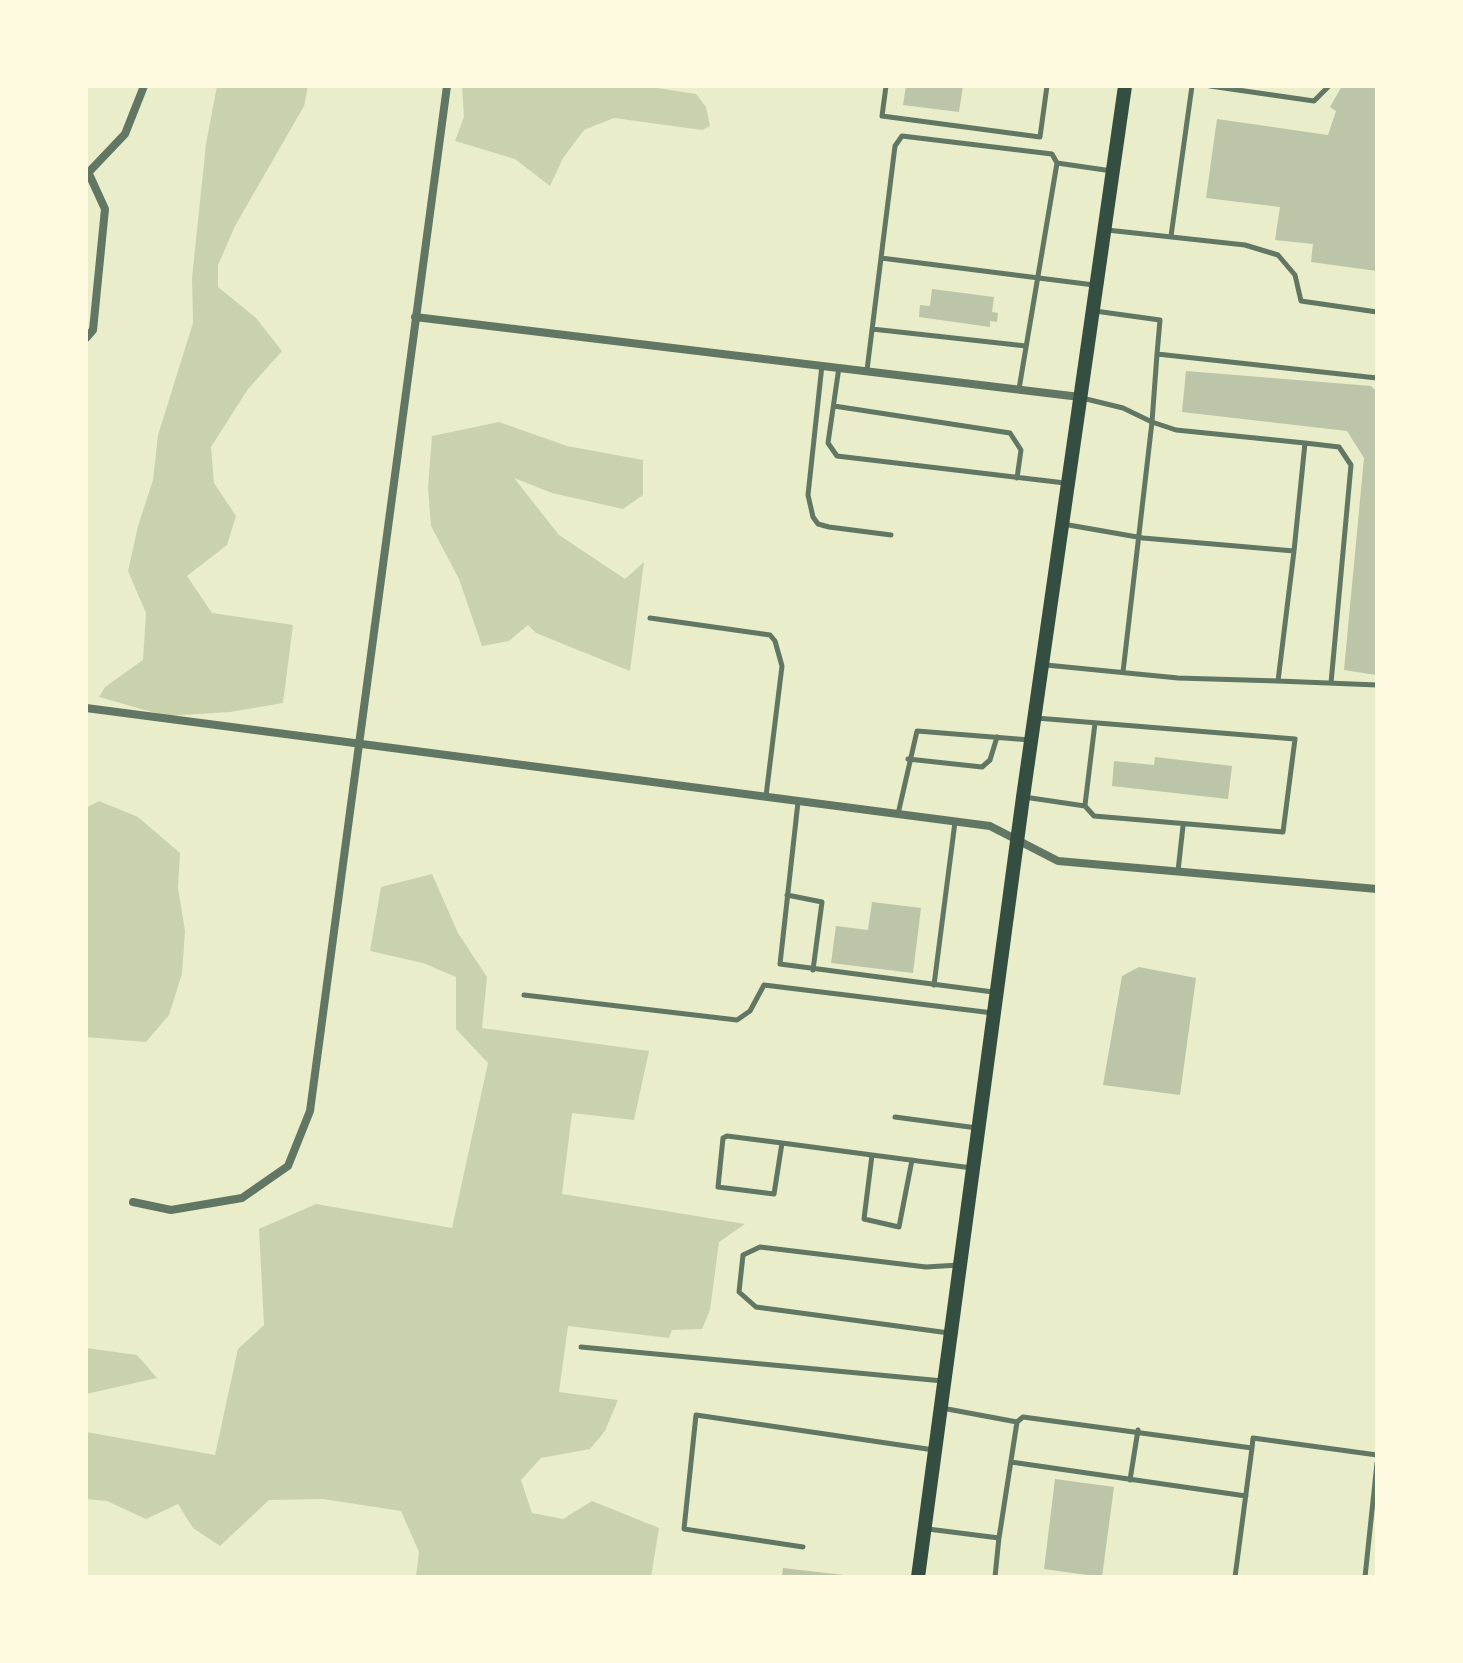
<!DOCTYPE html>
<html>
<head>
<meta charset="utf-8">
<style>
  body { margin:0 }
  #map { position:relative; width:1463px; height:1663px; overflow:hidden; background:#e9edc9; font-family:"Source Sans 3",sans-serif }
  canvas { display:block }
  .frame { position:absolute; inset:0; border:88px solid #fefae0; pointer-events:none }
</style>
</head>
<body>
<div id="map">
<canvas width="1463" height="1663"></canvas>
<div class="frame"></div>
</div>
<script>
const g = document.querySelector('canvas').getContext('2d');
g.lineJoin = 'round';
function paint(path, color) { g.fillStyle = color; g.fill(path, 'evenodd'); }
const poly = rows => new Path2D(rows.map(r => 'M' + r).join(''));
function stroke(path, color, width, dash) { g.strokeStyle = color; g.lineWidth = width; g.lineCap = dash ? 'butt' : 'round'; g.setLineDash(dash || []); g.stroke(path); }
const green = poly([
  [217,86,308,86,304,106,235,226,218,265,218,287,256,318,282,351,248,389,211,447,214,483,236,516,227,545,187,576,212,613,293,625,283,703,230,712,166,716,99,697,105,687,143,660,146,613,128,571,138,526,153,480,158,435,193,323,192,278,206,144],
  [462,86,644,86,696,94,706,107,710,126,702,130,614,118,584,130,563,158,550,186,515,159,455,141,464,117],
  [499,422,567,446,643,460,643,495,623,509,552,493,514,478,559,535,625,579,644,562,630,671,536,633,528,625,509,641,482,646,459,579,431,526,428,488,432,436],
  [99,801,138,817,180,853,178,888,185,931,182,974,169,1015,146,1042,86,1037,86,808],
  [432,874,458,933,487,977,482,1028,649,1051,634,1120,572,1113,562,1194,745,1224,719,1242,710,1310,702,1329,672,1330,669,1338,568,1326,559,1392,618,1400,605,1431,590,1449,541,1458,521,1480,532,1513,563,1519,592,1501,659,1528,651,1577,416,1577,419,1552,401,1511,323,1499,269,1500,220,1546,193,1528,178,1504,146,1519,107,1501,86,1499,86,1432,215,1455,238,1349,264,1325,259,1229,316,1204,452,1228,488,1063,456,1029,456,977,423,963,370,951,381,887],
  [86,1348,137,1355,157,1378,86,1394]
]);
const building = poly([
  [906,86,963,86,959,112,903,105],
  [1342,86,1377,86,1377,271,1311,262,1313,244,1275,240,1280,207,1206,198,1217,119,1328,135,1336,111,1330,107],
  [932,289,994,297,992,312,998,313,997,322,990,321,990,327,919,317,920,305,930,306],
  [1186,371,1371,386,1377,392,1376,675,1344,670,1364,458,1347,431,1182,412],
  [1155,757,1232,766,1228,799,1112,786,1114,761,1154,765],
  [872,902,921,908,913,973,831,963,836,926,868,930],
  [1139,967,1196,978,1180,1095,1103,1085,1122,976],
  [1055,1479,1114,1487,1102,1577,1044,1569],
  [783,1568,844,1575,844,1577,782,1577]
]);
const service = poly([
  [886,86,882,116,1040,137,1047,86],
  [1210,86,1314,101,1329,86],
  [1107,230,1245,245,1278,255,1295,275,1301,301,1377,312],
  [1171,236,1192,86],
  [881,258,1094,285],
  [1095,311,1160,320,1157,354],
  [872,329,1026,346],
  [822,365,808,495,813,517,818,524,829,527,891,535],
  [839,367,828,443,837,456,1065,483],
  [867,370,895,146,902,136,1052,154,1057,163,1112,171],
  [1019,389,1057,163],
  [1082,398,1123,408,1152,422,1157,354,1377,378],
  [834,406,1010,433,1021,450,1017,478],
  [1305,443,1339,447,1351,465,1331,683],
  [650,618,770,635,775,641,782,666,766,796],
  [1046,665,1178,678,1278,681,1294,551,1143,538,1063,524],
  [1123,672,1152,422,1176,430,1305,443,1294,551],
  [1278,681,1377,685],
  [908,759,982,767,990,760,997,737],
  [1024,797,1085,806,1094,816,1283,832,1295,739,1036,718],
  [798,802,780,964,993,992],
  [1085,805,1095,723],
  [898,814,917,731,1030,740],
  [1178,871,1183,826],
  [787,895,822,902,813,970],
  [934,985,955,822],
  [524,995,737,1020,750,1011,764,985,993,1013],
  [895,1117,977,1128],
  [782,1143,774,1194,718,1187,723,1138,727,1136,782,1143,872,1155,972,1168],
  [872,1155,864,1219,899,1227,912,1160],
  [949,1333,756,1307,739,1292,743,1255,760,1247,926,1267,959,1265],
  [581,1347,943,1381],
  [1017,1422,1023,1417,1252,1448,1235,1577],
  [1252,1448,1253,1438,1377,1455],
  [1011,1462,1246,1496],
  [1130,1480,1138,1430],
  [928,1529,999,1538,1017,1422,942,1408],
  [803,1547,684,1529,696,1415,934,1450],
  [995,1577,999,1537],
  [1365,1577,1377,1463]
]);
const minor = poly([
  [87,174,125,134,144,86],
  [415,317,1080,397],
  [86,338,93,330,105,209,89,174],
  [86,708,990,826,1058,861,1377,889],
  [133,1202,171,1210,242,1198,288,1166,310,1111,447,86]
]);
const primary = poly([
  [918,1577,1023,797,1125,86]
]);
paint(green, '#cad2ad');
paint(building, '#bcc5a7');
stroke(service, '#617663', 5);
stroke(minor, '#617663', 8);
stroke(primary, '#344e41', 14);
</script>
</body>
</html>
